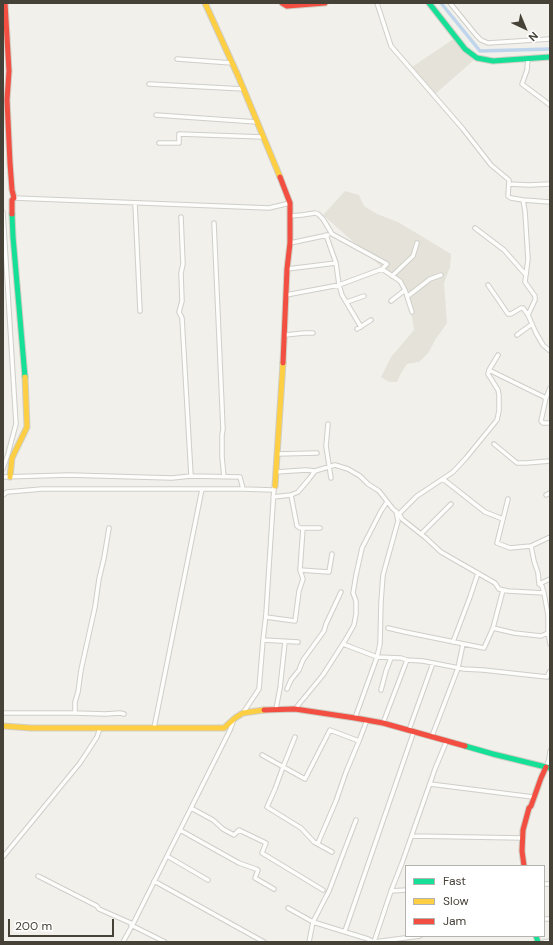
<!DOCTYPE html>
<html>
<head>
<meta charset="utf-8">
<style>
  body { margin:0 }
  #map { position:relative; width:553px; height:945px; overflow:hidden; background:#f1f0eb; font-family:"DM Sans",sans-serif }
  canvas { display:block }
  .frame { position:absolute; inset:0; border:4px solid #474238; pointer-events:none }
  .legend { position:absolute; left:405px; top:865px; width:140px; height:72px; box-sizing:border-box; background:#fff; border:1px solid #b5b3af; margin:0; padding:5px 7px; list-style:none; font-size:12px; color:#474238 }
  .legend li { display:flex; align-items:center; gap:8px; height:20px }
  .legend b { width:20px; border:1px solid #b5b3af }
  .north { position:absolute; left:505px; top:8px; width:40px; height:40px; -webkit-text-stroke:3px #fff; paint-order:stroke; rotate:136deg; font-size:11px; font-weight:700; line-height:16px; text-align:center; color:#474238 }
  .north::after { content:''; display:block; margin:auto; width:14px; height:18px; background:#474238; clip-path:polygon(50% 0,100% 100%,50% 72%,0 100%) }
  .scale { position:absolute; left:8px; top:919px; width:106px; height:18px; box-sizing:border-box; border:2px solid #474238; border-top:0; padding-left:5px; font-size:12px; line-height:14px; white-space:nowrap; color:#474238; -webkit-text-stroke:3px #fff; paint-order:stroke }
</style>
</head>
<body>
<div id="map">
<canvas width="553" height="945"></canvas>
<div class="frame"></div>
<ul class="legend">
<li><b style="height:5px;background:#16e098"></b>Fast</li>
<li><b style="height:5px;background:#ffcf43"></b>Slow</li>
<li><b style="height:5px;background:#f24e42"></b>Jam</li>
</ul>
<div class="north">N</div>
<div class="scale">200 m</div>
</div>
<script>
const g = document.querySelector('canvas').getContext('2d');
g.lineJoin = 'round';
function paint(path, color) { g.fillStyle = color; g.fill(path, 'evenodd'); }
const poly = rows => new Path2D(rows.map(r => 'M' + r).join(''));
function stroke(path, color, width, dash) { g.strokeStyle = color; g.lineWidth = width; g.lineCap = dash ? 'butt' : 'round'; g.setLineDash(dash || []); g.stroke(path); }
const residential = poly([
  [455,38,475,59,433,96,409,69],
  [345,191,359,195,364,206,377,214,398,222,451,254,450,267,444,283,447,323,435,340,429,352,419,362,407,364,401,373,397,382,389,382,381,377,391,357,414,330,410,306,403,284,384,269,323,215]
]);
const canal = poly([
  [441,3,480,51,550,49]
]);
const street = poly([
  [377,3,391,46,463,129,491,165,509,180,508,196,511,198,523,200,525,211,528,259,525,282,535,296,535,300,528,315,536,333,543,345,550,351],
  [450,3,476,35,481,40,488,43,550,39],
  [528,58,527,70,522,84,550,105],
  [177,59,232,63],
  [149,84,244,89],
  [156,115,257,122],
  [159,143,179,143,179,134,263,137],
  [509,184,529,185,550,184],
  [14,198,269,208,290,203],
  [523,200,550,202],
  [135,203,140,311],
  [3,212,16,424,8,454,3,469],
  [181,217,183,264,181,273,182,301,179,312,182,318,191,476],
  [214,223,223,429,222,435,222,457,224,477],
  [475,228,504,250,526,275],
  [326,235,336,263,339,285,342,295,361,327],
  [290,243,328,235],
  [287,269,336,263],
  [382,269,400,281,405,290,412,312],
  [392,276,413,256,417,243],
  [488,285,495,295,508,314,511,314,521,308,523,308,528,315],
  [286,295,339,285,382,269,387,264,332,234,323,219,318,214,315,213,302,215,290,216],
  [408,296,430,279,441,275],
  [391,301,405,290],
  [347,302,364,296],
  [357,329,371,320],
  [285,335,304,333,313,333],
  [517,335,532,324],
  [489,370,546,398],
  [550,388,546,398,541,421,543,423,550,423],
  [328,424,326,446,331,478],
  [494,444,517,463,526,463,550,461],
  [277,454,317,453],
  [276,472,306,470,315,471],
  [3,477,69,475,172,478,191,476,240,477,243,489],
  [443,479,485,512,503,519],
  [3,495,7,492,42,489,243,489,273,490],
  [291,495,297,526,300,528,320,528],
  [546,495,550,493],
  [273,497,291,495,298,492,309,479,315,471,335,465,348,469,360,476,368,484,379,491,393,509,399,514,402,519,426,538,441,552,495,583,499,589,508,591,544,593],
  [508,499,497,543,510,548,531,546,550,537],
  [399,514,417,496,453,472,466,458,497,420,499,411,499,395,498,390,488,374,489,370,498,355],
  [421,534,451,504],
  [531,546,534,561,538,573,539,584,542,586,544,593,548,615,548,632,550,644],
  [300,570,329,572,332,554],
  [539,584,550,579],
  [266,617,295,621,299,591,303,579,300,570,303,528],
  [388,628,405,632,484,648,493,628,503,590],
  [493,628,514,633,541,636,550,632],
  [263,640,298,642],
  [453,642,470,597,478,573],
  [343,644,377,657,401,658,407,660,423,661,464,669,483,670,547,677,550,671],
  [287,689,291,680,299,670,303,660,324,631,326,624,341,592],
  [381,690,386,671,391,658],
  [276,709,280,688,285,642],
  [295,709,323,675,346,639,354,625,356,614,356,601,353,593,356,575,362,548,381,511,387,502],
  [3,713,75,713,105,714,120,713,124,714],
  [75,713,75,702,78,692,81,670,95,607,99,579,104,558,109,528],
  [243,713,259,689,263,640,266,614,274,488],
  [355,718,377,657,380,644,381,602,383,575,398,521,396,511],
  [383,723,407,660],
  [154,728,202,489],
  [409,730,433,663],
  [432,736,458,668,463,644],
  [295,737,283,767,275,789,267,807,301,828,314,842,332,852],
  [262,755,305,779,330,730,359,741],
  [546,767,549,759,550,751],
  [430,784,533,797],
  [191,808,213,820,223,829,234,835,239,830,266,843,262,853,323,890],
  [180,830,239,863,256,869,258,870,255,878,274,889],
  [412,836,522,838],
  [318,843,336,801,346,772,359,741,367,720],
  [167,856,208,880],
  [3,857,80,763,97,737,100,728],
  [38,876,97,906,99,909,133,924],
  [154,881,264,942],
  [544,884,550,884],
  [391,891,406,890],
  [288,908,313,922,368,939,374,942],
  [544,919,550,919],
  [131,925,165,942],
  [345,931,414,731],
  [123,942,133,924,230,730,234,719],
  [309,942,313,922,329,891,356,820],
  [374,942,391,891,402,863,435,769,447,740],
  [374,942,420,936],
  [544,942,550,941]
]);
const fast = poly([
  [429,3,465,49,477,58,493,61,550,57],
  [12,214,13,237,25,377],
  [465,746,493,754,550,768],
  [536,936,538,942]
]);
const slow = poly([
  [205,3,239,78,280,177],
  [10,477,12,458,27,427,25,377],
  [275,486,283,363],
  [3,726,31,728,224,728,235,718,243,713,264,710]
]);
const jam = poly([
  [5,3,9,71,7,100,10,163,12,190,14,198,12,200,12,214],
  [282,3,287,6,325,3],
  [280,177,290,203,290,243,287,269,283,363],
  [264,710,295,709,355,718,383,723,465,746],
  [524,866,522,851,523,830,529,808,531,806,541,778,546,767]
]);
paint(residential, '#e5e2d9');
stroke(canal, '#bfd5ec', 3.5);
stroke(street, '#cfcec9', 5.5);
stroke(fast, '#d0cdc2', 7);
stroke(slow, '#d0cdc2', 7);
stroke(jam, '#d0cdc2', 7);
stroke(street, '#fdfdfc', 3.5);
stroke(fast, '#16e098', 5);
stroke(slow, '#ffcf43', 5);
stroke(jam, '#f24e42', 5);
</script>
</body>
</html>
